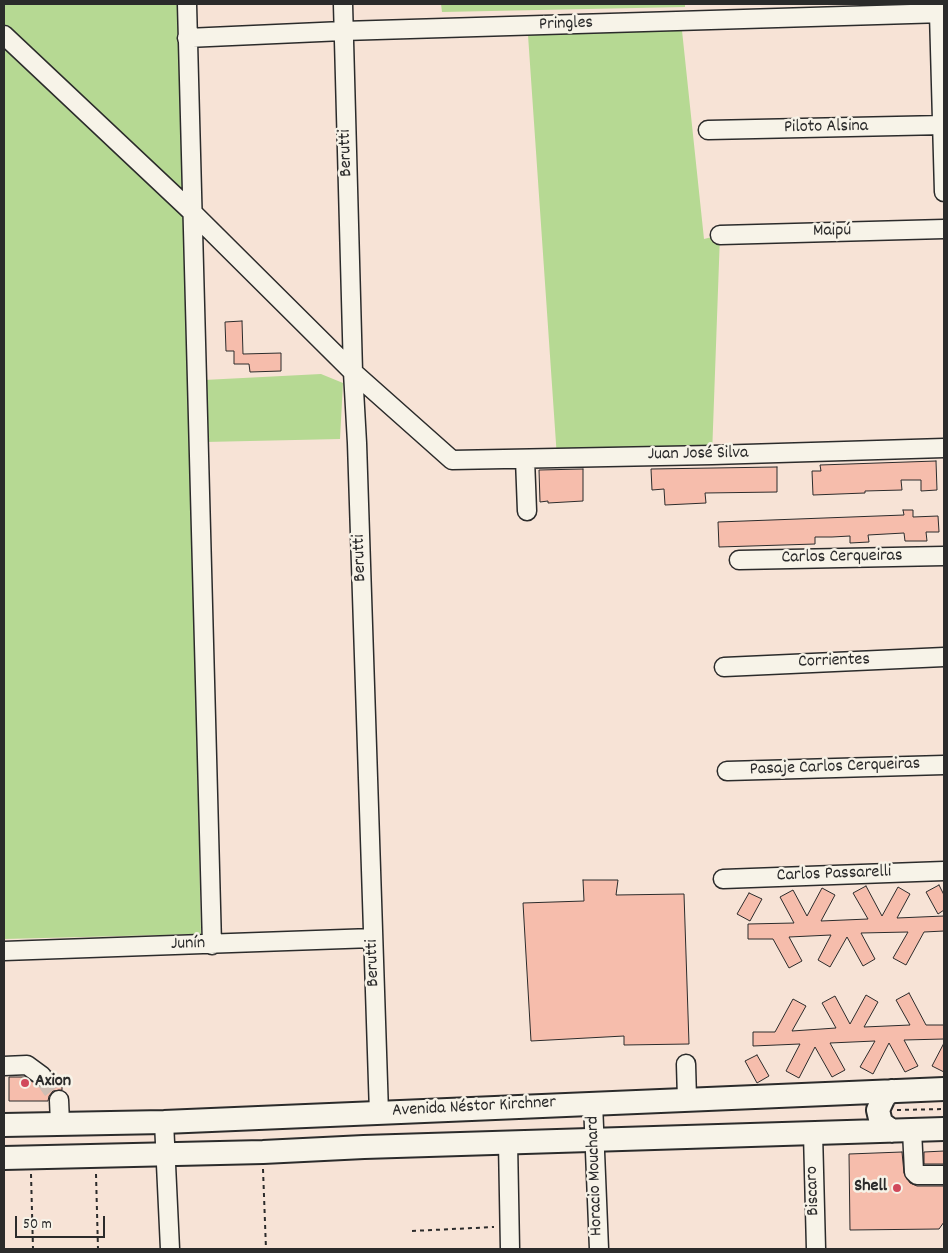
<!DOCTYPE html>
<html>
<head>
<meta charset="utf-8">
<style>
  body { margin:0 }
  #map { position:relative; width:948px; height:1253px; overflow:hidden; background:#f7e3d6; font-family:Dekko,sans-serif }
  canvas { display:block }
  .frame { position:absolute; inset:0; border:5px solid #2b2b2b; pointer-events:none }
  .scale { position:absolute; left:15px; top:1216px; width:90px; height:22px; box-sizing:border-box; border:2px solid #2b2b2b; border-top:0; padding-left:6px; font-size:15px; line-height:18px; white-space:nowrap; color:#2b2b2b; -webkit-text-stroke:4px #f7f3e8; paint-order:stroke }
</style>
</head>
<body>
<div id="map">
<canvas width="948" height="1253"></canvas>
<div class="frame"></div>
<div class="scale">50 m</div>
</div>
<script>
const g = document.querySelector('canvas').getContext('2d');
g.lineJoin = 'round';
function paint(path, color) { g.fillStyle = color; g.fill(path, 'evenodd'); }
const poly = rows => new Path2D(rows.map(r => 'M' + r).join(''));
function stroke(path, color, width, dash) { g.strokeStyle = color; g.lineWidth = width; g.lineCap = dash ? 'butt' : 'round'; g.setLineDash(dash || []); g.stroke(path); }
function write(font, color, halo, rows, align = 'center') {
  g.font = font + ' Dekko,sans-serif'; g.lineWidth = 5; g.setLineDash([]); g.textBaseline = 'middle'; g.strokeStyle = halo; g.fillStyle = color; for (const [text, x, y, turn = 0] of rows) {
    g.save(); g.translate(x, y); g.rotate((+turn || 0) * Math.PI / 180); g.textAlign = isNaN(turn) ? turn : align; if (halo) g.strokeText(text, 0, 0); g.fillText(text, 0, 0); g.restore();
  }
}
const green = poly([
  [4,4,185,4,192,212,4,35],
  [441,4,685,4,685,7,442,12],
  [681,21,704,239,720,235,712,455,557,458,528,35],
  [4,44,185,213,201,934,4,939],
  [321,374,343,383,340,439,205,442,204,380]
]);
const building = poly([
  [242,321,243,354,281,353,281,371,250,372,249,364,234,364,234,351,226,351,225,322,242,321],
  [936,461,937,490,921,491,921,480,901,480,902,490,865,491,865,493,813,495,812,471,821,471,820,465,936,461],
  [777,467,777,492,705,493,706,503,665,505,664,489,652,490,651,469,777,467],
  [583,469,583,501,548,503,548,501,540,502,539,470,583,469],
  [903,510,913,510,913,517,938,516,939,532,926,532,927,541,905,541,904,533,868,535,869,542,850,543,850,536,832,537,815,537,815,544,719,547,718,522,904,515,903,510],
  [583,880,618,880,616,895,684,894,689,1044,624,1045,624,1036,531,1041,523,903,584,901,583,880],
  [939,885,944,895,944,910,938,914,926,892,939,885],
  [866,886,882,916,898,887,910,894,897,918,944,916,944,931,924,932,906,965,893,958,908,932,861,933,875,959,863,966,847,937,830,967,818,960,831,935,789,937,802,961,789,968,773,939,748,939,748,924,794,923,780,897,793,890,807,916,822,888,835,895,821,921,868,919,853,893,866,886],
  [749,893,762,899,750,921,737,914,749,893],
  [909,993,926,1025,944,1025,944,1039,904,1040,918,1066,905,1072,889,1043,873,1074,860,1067,875,1041,830,1043,845,1070,832,1077,815,1047,799,1078,786,1071,800,1044,753,1046,753,1032,775,1032,793,999,806,1006,792,1031,836,1028,822,1003,835,996,850,1024,866,995,878,1002,864,1027,910,1025,896,1000,909,993],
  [944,1043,944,1072,932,1066,944,1043],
  [757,1055,769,1076,757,1083,745,1061,757,1055],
  [52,1076,62,1076,62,1090,53,1091,49,1096,48,1101,9,1101,9,1077,25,1077,41,1087,50,1083,52,1076],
  [944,1151,944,1164,924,1164,924,1152,944,1151],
  [902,1152,904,1173,910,1183,917,1186,944,1186,944,1222,939,1229,850,1230,849,1154,902,1152]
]);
const minorTunnel = poly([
  [42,1076,59,1100]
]);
const path = poly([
  [897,1110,944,1109],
  [263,1169,266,1249],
  [31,1174,33,1249],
  [96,1174,98,1249],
  [412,1231,494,1227]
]);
const minor = poly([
  [187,4,212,945],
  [343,4,353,372,357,443,379,1113],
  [939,13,944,192],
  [4,35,192,212,353,372,452,460,712,455,944,448],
  [187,38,343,31,944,13],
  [708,130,944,125],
  [720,235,944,229],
  [525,459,527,511],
  [739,560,944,556],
  [724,667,944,657],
  [727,771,944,765],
  [723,879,944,871],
  [4,951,373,938],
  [686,1064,687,1099],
  [4,1066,27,1065,42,1076],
  [59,1100,60,1123],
  [593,1103,599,1249],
  [164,1122,170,1249],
  [912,1130,914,1172,917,1175,944,1175],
  [813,1133,816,1249],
  [508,1142,510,1249]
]);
const major = poly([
  [891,1091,884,1097,878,1110,881,1123,892,1131],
  [4,1125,164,1122,944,1089],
  [4,1158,263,1152,364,1147,944,1129]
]);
const markers = [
  [25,1083,5,"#d1495b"],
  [897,1188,5,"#d1495b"]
];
const streetNames = [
  ["Pringles",566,25,-2],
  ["Piloto Alsina",826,128,-1],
  ["Berutti",347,153,-92],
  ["Maipú",832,232,-1],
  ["Juan José Silva",698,455,-1],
  ["Berutti",361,558,-92],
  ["Carlos Cerqueiras",842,558,-1],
  ["Corrientes",834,662,-2],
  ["Pasaje Carlos Cerqueiras",835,768,-2],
  ["Carlos Passarelli",834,875,-2],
  ["Junín",188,945,-2],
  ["Berutti",374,963,-92],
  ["Avenida Néstor Kirchner",474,1108,-3],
  ["Horacio Mouchard",596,1176,-92],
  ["Biscaro",814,1191,-92]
];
const poiNames = [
  ["Axion",35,1083],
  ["Shell",887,1188,"right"]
];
paint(green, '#b6d993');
paint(building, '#f6bdac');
stroke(building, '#2b2b2b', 1);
stroke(minorTunnel, '#cebeb4', 18, [18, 9]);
stroke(minor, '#2b2b2b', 21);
stroke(major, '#2b2b2b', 26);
stroke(path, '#2b2b2b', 2, [4, 4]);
stroke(minor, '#f7f3e8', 18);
stroke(major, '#f7f3e8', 22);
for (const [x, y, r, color] of markers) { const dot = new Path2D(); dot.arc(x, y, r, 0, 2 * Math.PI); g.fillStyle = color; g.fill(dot); stroke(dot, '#f7f3e8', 2); }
write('18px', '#2b2b2b', '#f7f3e8', streetNames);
write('bold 18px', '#2b2b2b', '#f7f3e8', poiNames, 'left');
</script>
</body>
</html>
